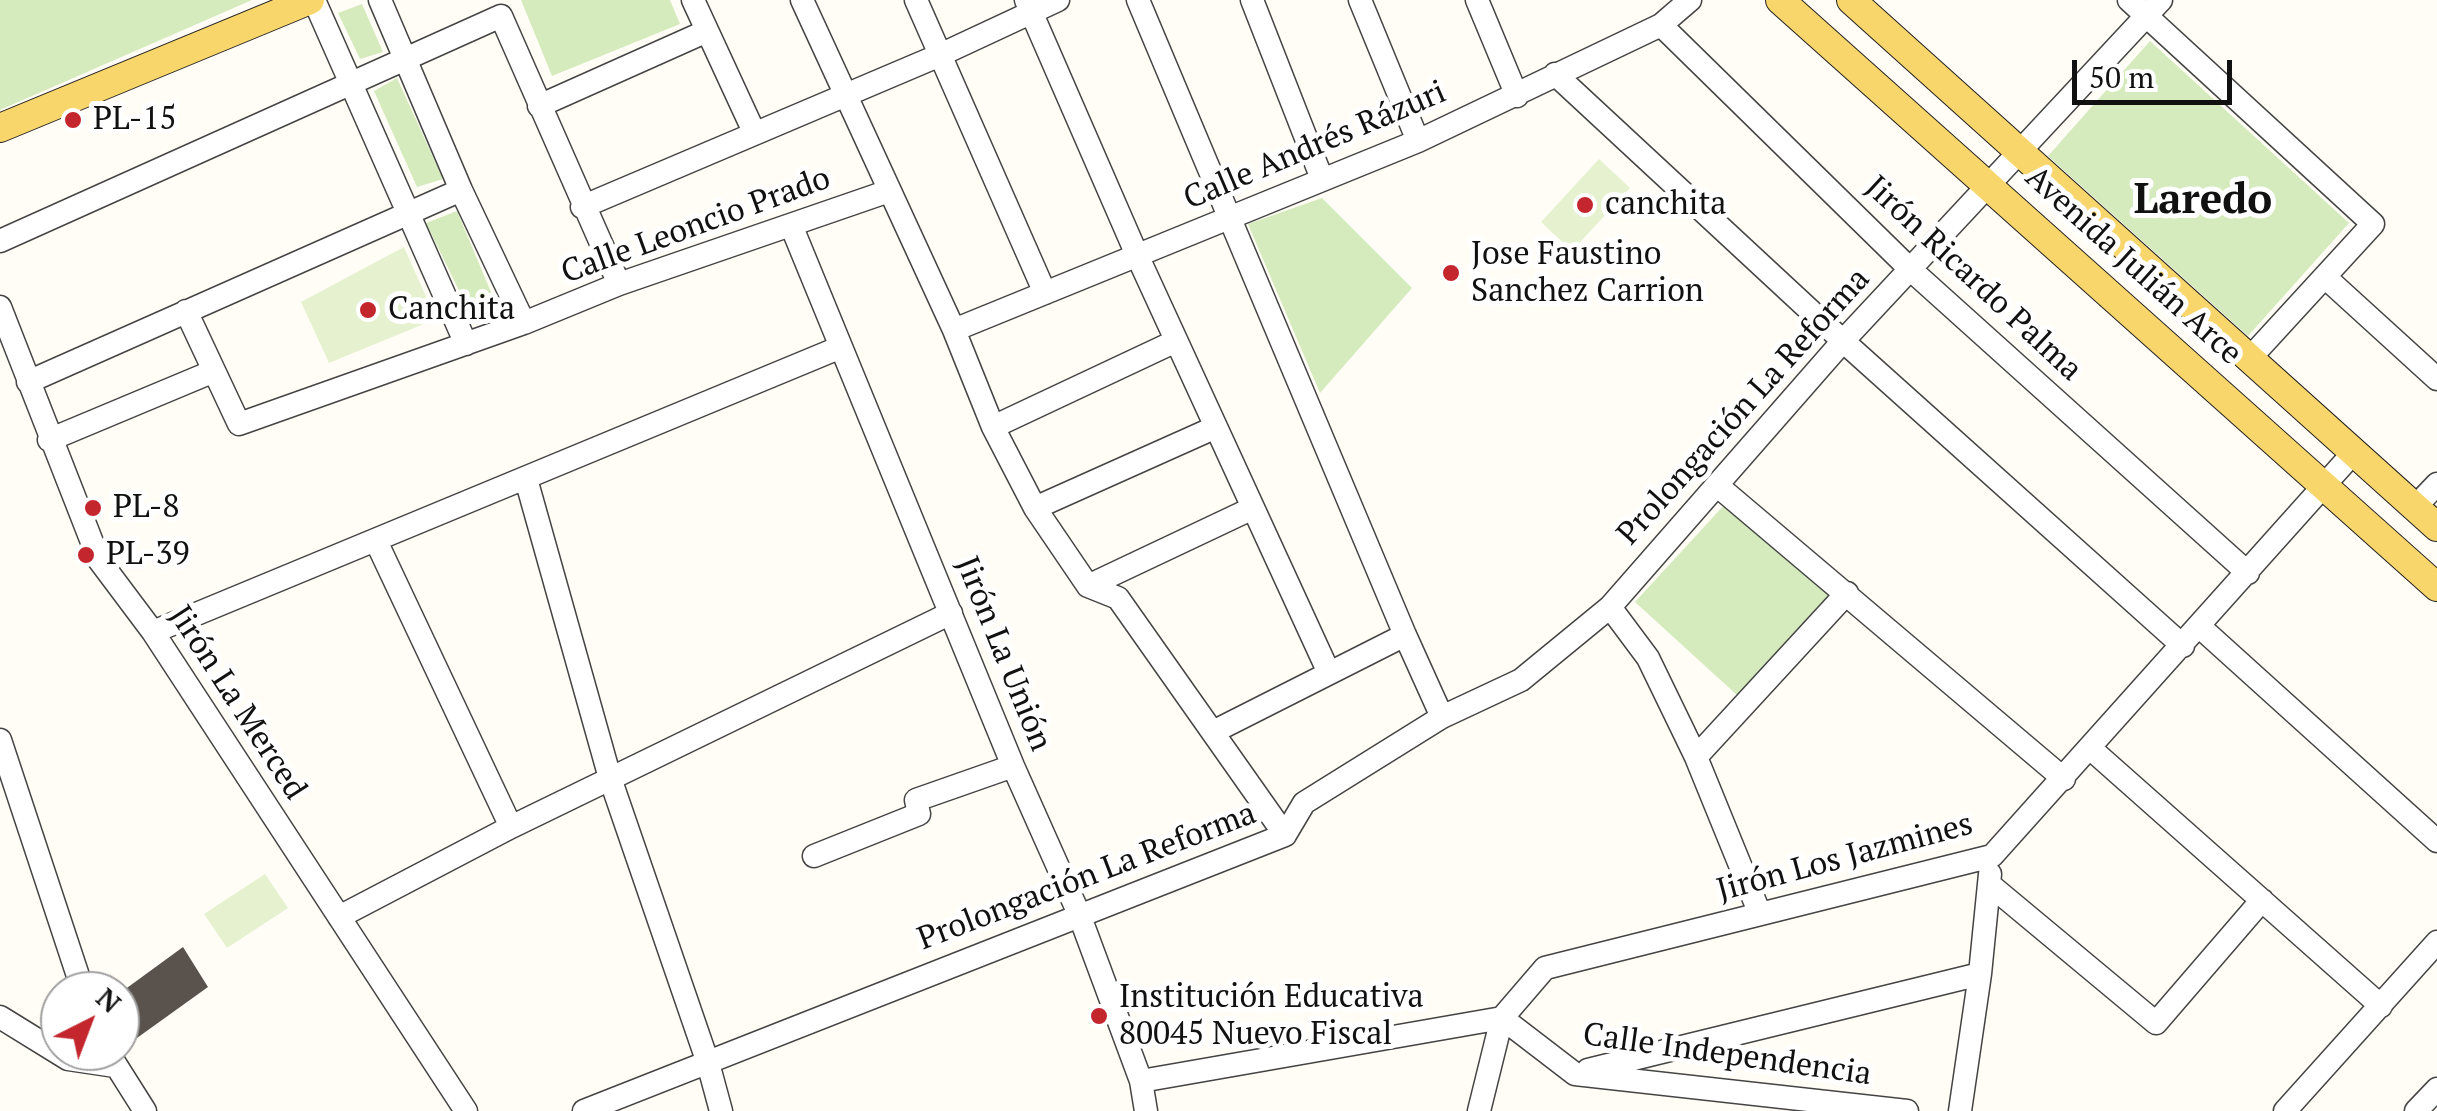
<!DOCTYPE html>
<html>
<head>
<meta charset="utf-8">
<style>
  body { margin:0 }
  #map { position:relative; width:2437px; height:1111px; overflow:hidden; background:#fffdf5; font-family:"PT Serif",serif }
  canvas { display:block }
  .north { position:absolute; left:40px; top:971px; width:100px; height:100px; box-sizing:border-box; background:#fff; border:2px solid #a0a0a0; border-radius:50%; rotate:42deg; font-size:28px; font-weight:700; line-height:40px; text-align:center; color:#111 }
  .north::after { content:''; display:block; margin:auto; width:35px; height:45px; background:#c4262e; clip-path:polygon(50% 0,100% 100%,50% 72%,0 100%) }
  .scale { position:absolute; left:2072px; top:60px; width:160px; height:45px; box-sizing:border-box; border:5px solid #111; border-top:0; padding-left:12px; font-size:30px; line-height:35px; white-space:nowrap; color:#111; -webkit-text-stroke:8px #fff; paint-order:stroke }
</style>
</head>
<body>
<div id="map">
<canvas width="2437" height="1111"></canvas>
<div class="north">N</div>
<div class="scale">50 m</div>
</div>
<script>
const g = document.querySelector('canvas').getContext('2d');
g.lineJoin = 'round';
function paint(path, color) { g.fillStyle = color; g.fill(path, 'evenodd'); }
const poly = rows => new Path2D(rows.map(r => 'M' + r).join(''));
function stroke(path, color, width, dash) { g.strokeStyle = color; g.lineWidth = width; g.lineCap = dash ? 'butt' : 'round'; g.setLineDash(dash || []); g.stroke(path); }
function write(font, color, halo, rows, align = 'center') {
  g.font = font + ' "PT Serif",serif'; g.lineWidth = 10; g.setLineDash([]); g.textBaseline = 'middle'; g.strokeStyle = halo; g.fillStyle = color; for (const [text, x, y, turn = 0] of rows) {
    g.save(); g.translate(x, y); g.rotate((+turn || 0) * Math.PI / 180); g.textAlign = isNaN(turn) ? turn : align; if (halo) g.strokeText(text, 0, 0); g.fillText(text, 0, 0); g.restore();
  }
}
const green = poly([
  [0,0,252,0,0,110],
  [521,0,670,0,680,24,552,76],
  [362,4,383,52,360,59,338,13],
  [2150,41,2349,223,2248,336,2048,156],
  [397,78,443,179,417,187,374,91],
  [1322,198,1412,288,1320,393,1248,224],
  [457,211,496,304,470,313,426,223],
  [1726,503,1829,596,1738,696,1635,602]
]);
const pitch = poly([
  [1599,159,1630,188,1572,251,1541,222],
  [404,247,436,319,329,363,301,302],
  [265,874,288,908,227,948,204,914]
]);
const building = poly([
  [183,947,208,987,130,1043,120,1025,120,993]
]);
const minor = poly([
  [314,0,466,344],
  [380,0,461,190,524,323],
  [693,0,754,132],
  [802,0,954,330,993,427,1035,508,1088,586],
  [916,0,1045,293],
  [1026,0,1137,255,1329,673],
  [1138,0,1405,635,1442,717],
  [1252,0,1322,179],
  [1360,0,1418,141],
  [1477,0,1517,96],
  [2129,0,2373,224,2250,358],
  [1661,25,1910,269,2248,573],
  [1555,74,1843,341,2183,646],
  [539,106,707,31],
  [582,207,940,55,1058,0],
  [791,225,1013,766,1079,914,1141,1081,1146,1111],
  [0,241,501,16,619,284],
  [2325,277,2437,379],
  [0,307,99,560,153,632,466,1111],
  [186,311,239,424,524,323,619,284,889,191],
  [954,330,1418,141,1661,25,1690,0],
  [28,382,461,190],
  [993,427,1176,341],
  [49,440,214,371],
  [526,479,610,778,708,1063,721,1111],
  [1719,487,2064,779],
  [2415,507,2437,484],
  [1035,508,1216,427],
  [376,541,511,827],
  [1088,586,1118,598,1285,835],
  [1088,586,1253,508],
  [1610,607,1648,658,1696,757,1760,914],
  [2200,627,2437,841],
  [153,632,841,347],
  [1213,732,1405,635],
  [0,740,83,991],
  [2091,749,2381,1006],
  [1696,757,1847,593],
  [814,856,919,814,916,800,1013,766],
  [1989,884,2156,1023,2262,900],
  [339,917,511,827,951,613],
  [0,1017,68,1059,115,1066],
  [109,1054,145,1111],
  [1588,1070,1980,974],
  [1141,1081,1502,1018,1575,1074,1907,1111],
  [584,1111,1285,835,1304,803,1442,717,1521,680,1610,607,1843,341,2161,0],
  [1479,1111,1502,1018,1545,968,1992,856,2354,452],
  [1960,1111,1980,974,1990,874],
  [2285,1111,2437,942],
  [2416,1111,2437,1089]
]);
const major = poly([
  [1780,0,2437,587],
  [1851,0,2437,527],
  [0,128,310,0]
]);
const markers = [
  [73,120,10,"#c4262e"],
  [1585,205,10,"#c4262e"],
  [1451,273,10,"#c4262e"],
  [368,310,10,"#c4262e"],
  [93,508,10,"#c4262e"],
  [86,555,10,"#c4262e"],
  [1099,1016,10,"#c4262e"]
];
const poiNames = [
  ["PL-15",93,120],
  ["canchita",1605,205],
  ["Jose Faustino",1471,255],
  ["Sanchez Carrion",1471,292],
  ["Canchita",388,310],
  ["PL-8",113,508],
  ["PL-39",106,555],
  ["Institución Educativa",1119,998],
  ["80045 Nuevo Fiscal",1119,1035]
];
const streetNames = [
  ["Calle Andrés Rázuri",1315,146,-23],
  ["Calle Leoncio Prado",696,226,-20],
  ["Avenida Julián Arce",2133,266,42],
  ["Jirón Ricardo Palma",1973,279,43],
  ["Prolongación La Reforma",1744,407,-48],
  ["Jirón La Unión",1003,654,68],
  ["Jirón La Merced",237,703,57],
  ["Jirón Los Jazmines",1845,858,-15],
  ["Prolongación La Reforma",1087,877,-21],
  ["Calle Independencia",1727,1055,8]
];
const districtNames = [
  ["Laredo",2203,201]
];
paint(green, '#d5ebbd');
paint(pitch, '#e6f2cf');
paint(building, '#5a524d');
stroke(minor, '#444', 25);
stroke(major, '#222', 30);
stroke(minor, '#fff', 22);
stroke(major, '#f9d66b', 28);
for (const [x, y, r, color] of markers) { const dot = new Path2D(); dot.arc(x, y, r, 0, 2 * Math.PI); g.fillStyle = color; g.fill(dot); stroke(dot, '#fff', 4); }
write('32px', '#111', '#fff', poiNames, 'left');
write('32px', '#111', '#fff', streetNames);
write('bold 42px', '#111', '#fff', districtNames);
</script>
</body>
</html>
